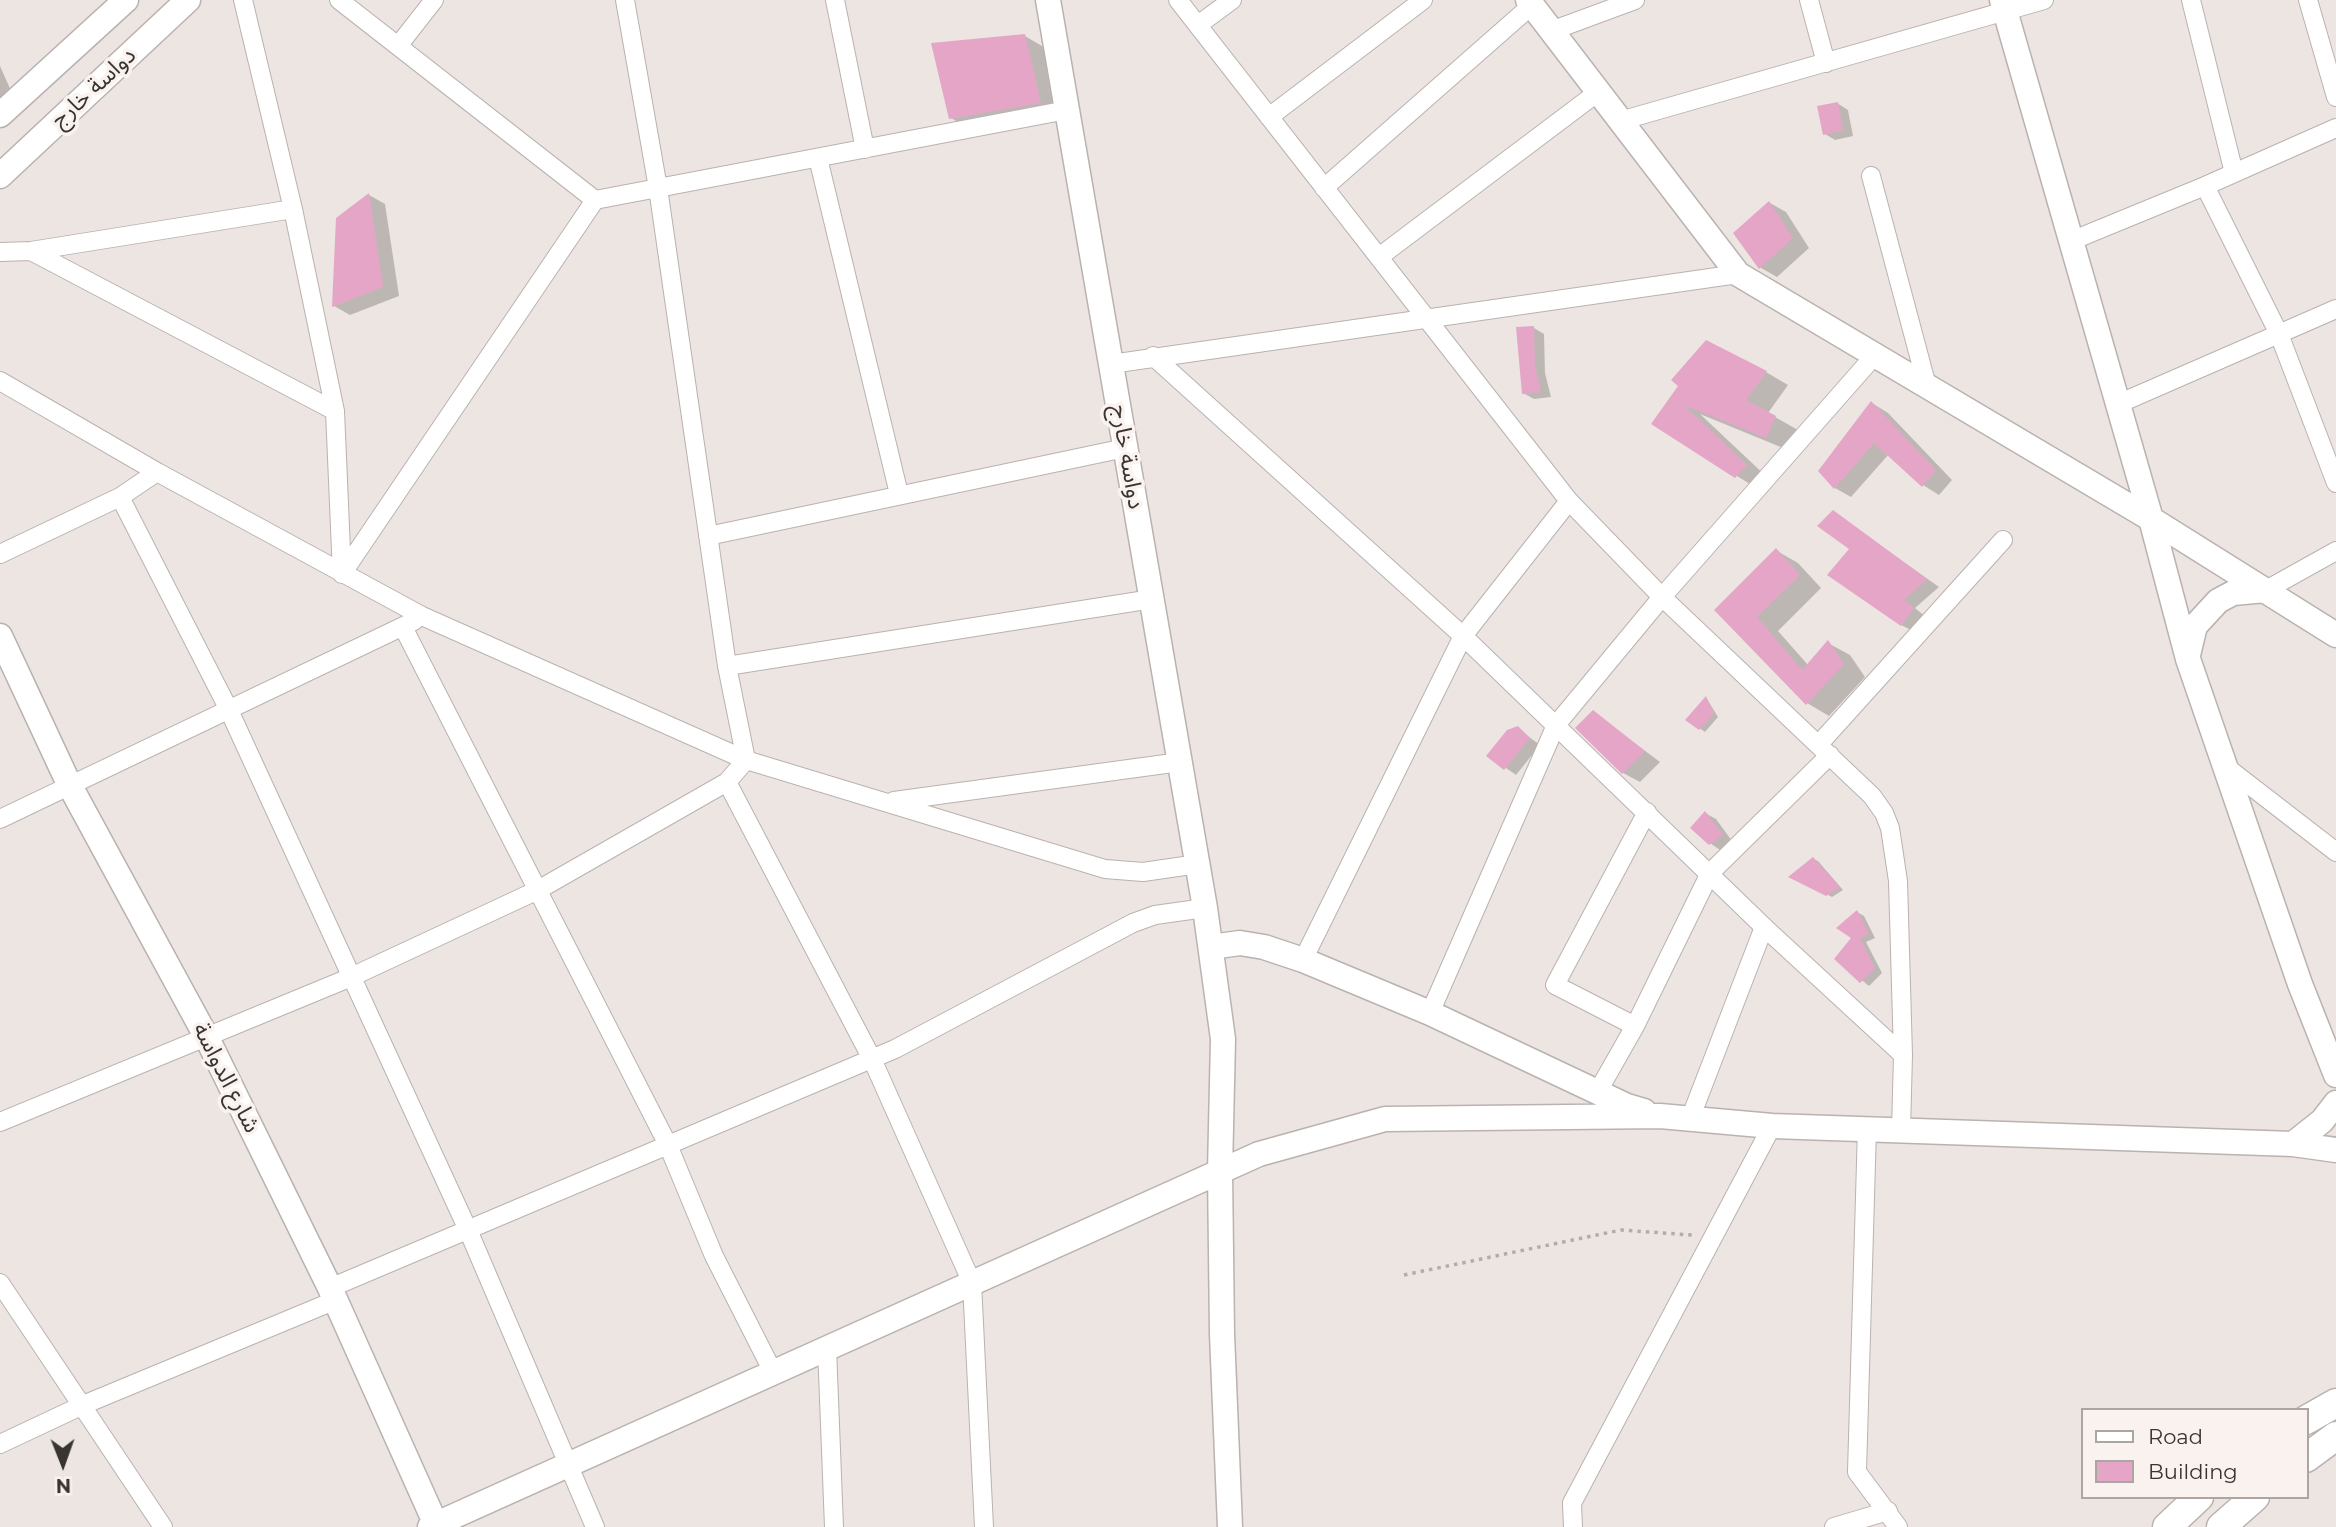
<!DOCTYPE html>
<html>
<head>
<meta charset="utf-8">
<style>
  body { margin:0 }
  #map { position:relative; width:2336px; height:1527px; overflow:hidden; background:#ede5e2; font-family:Montserrat,sans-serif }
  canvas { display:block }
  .legend { position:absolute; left:2081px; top:1408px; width:228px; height:91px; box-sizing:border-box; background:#faf2ef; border:2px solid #aca6a3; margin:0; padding:9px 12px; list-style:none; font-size:21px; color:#373432 }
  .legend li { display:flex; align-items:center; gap:14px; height:35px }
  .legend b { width:35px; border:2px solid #aca6a3 }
  .north { position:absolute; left:28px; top:1429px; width:70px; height:70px; -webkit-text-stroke:5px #faf2ef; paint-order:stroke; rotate:179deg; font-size:19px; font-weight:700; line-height:28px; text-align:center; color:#373432 }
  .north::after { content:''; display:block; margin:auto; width:24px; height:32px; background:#373432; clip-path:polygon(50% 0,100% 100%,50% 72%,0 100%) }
</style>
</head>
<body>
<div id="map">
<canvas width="2336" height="1527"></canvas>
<ul class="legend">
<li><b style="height:9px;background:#fff"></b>Road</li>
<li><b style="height:19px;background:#e4a5c6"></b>Building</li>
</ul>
<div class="north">N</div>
</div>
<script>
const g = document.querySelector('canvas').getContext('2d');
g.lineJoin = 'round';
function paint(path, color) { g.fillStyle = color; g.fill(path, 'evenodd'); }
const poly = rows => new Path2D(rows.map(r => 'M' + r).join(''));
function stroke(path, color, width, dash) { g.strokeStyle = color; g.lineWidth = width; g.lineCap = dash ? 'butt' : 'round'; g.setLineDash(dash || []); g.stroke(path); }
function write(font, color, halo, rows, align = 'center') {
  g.font = font + ' Montserrat,"Noto Sans Arabic",sans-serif'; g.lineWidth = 7; g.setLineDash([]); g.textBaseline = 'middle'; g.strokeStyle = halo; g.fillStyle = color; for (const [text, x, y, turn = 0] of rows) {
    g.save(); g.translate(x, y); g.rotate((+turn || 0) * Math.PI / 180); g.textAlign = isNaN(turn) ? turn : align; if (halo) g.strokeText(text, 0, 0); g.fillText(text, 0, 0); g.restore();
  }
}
const shadow = poly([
  [1025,36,1047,49,1062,115,973,131,951,118],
  [0,66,12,93,0,99],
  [1837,103,1848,110,1853,136,1835,140,1825,134],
  [369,195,385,204,399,296,350,315,334,306],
  [1770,203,1786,212,1809,248,1777,277,1761,268,1736,233],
  [1534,328,1544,334,1545,373,1551,397,1534,399,1523,393],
  [1766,372,1788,385,1768,413,1798,430,1788,450,1700,414,1768,478,1758,489,1653,424,1681,385],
  [1872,403,1888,413,1952,480,1939,495,1923,485,1889,454,1851,497,1835,488],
  [1833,512,1939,587,1915,608,1926,617,1915,632,1901,625,1852,548],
  [1777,551,1798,563,1821,588,1778,631,1808,665,1828,643,1850,655,1865,677,1829,716,1807,703,1716,610],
  [1707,699,1718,717,1705,732,1687,719],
  [1593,712,1660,762,1640,782,1623,773,1577,728],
  [1517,728,1540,745,1516,775,1489,756],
  [1705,813,1716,819,1732,841,1720,850,1710,843],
  [1813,859,1818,861,1843,890,1832,897,1791,876],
  [1857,912,1864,916,1875,938,1866,942,1882,973,1869,986,1836,959,1854,937]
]);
const building = poly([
  [1025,34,1041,103,949,119,931,43],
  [1838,102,1843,130,1823,135,1817,106],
  [369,193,383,287,332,307,336,218],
  [1769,201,1793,238,1759,269,1733,233],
  [1534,326,1535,366,1541,392,1522,394,1516,327],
  [1706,340,1767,371,1746,400,1776,416,1766,438,1684,405,1747,465,1735,478,1651,424,1678,386,1671,380],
  [1871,401,1936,470,1922,487,1874,443,1834,489,1818,471],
  [1833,510,1927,579,1904,600,1914,608,1901,626,1827,575,1849,549,1817,526],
  [1776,548,1800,575,1757,617,1802,670,1828,640,1844,664,1806,705,1714,610],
  [1706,696,1714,714,1699,730,1685,720],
  [1593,710,1645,751,1622,774,1575,728],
  [1518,726,1530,738,1504,770,1486,756,1507,730],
  [1705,811,1723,835,1709,845,1690,828],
  [1813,857,1840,887,1826,896,1788,877],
  [1857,910,1869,934,1860,938,1875,968,1860,983,1834,959,1851,938,1836,928]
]);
const path = poly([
  [1404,1275,1621,1230,1692,1235]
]);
const street = poly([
  [243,0,293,209,335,411,342,574],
  [339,0,595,200],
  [835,0,865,149],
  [1178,0,1569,501,1662,597,1872,796,1884,813,1890,828,1898,881,1903,1055,1901,1130],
  [1809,0,1826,63],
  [2191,0,2234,173],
  [2308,0,2336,97],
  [1198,25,1232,0],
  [1551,31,1635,0],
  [398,46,434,0],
  [1269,117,1423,0],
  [1620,121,2044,0],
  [818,158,899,494],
  [1871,176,1927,386],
  [2205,186,2279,334,2336,483],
  [1324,188,1532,5],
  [2071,241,2205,186,2336,128],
  [31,251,335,411],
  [0,252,31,251,293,209],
  [1379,257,1598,92],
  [1153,356,1463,636,1764,927,1903,1055],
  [1111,364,1738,274],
  [0,381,157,472,422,616,746,760,1105,869,1143,872,1198,864],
  [2118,404,2336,309],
  [120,497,228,708,468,1230,595,1527],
  [708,536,1125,448],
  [0,554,120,497,157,472],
  [342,574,595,200,1067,110],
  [2266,590,2336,551],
  [403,627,668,1145,714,1256,773,1372],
  [727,666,1152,599],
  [1819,744,2003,540],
  [2225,766,2336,852],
  [727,782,872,1059,972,1283,984,1527],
  [894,801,1180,762],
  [0,819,414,621],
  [1303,960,1463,636,1569,501],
  [1430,1013,1556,725,1662,597,1875,355],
  [1635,1026,1555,985,1647,812],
  [1597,1093,1635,1026,1710,873,1830,755],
  [1690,1119,1764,927],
  [0,1122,349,978,538,890,727,782,746,760,727,666,658,188,625,0],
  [1867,1128,1857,1472,1898,1527],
  [0,1283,163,1527],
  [330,1288,895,1049,1133,923,1155,915,1205,908],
  [827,1348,834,1527],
  [0,1444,83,1405,336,1300],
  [1573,1527,1572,1503,1772,1126],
  [1834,1527,1888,1511]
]);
const secondary = poly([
  [1048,0,1205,908,1223,1039,1220,1171,1222,1334,1230,1527],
  [1528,0,1738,274,2151,519,2336,635],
  [2002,0,2151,519,2188,659,2300,984,2336,1075],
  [0,115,126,0],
  [0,176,188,0],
  [0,636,69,784,207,1038,330,1288,437,1527],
  [2188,655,2195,626,2218,601,2233,593,2266,590],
  [1211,947,1240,943,1264,947,1303,960,1430,1013,1627,1106,1644,1111],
  [2293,1144,2322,1121,2336,1103],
  [430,1527,1259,1154,1385,1119,1660,1116,1772,1126,2293,1144,2336,1150]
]);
const primary = poly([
  [2306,1420,2336,1403],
  [2306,1458,2336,1436],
  [2167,1527,2199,1497],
  [2221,1527,2255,1497]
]);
const streetNames = [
  ["دواسة خارج",94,88,-43],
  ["دواسة خارج",1127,457,80],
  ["شارع الدواسة",226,1078,63]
];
paint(shadow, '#0003');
paint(building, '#e4a5c6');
stroke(street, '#bab2af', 20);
stroke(secondary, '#bab2af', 27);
stroke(primary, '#bab2af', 31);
stroke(path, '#b3adaa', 3.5, [3.5, 5]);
stroke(street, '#fff', 18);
stroke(secondary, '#fff', 24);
stroke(primary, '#fff', 28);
write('23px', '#373432', '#faf2ef', streetNames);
</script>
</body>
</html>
